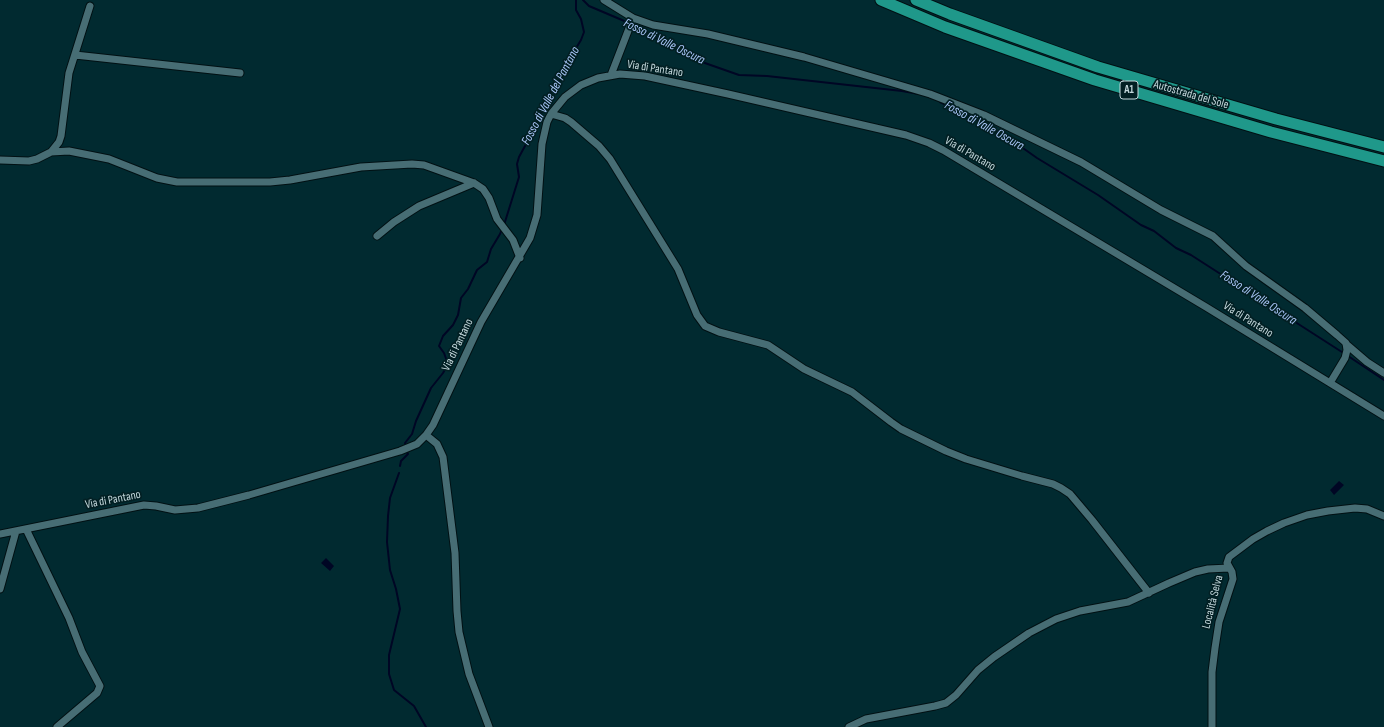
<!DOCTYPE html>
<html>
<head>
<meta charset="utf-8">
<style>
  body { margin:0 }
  canvas { display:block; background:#012a30 }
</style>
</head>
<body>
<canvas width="1384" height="727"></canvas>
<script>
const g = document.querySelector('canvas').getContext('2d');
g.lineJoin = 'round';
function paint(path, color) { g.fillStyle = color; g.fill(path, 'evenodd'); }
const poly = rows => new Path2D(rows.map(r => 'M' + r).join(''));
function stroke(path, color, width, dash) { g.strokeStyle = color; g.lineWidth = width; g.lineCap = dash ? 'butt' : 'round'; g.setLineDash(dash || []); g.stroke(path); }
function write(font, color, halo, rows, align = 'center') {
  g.font = font + ' "Sofia Sans Condensed",sans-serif'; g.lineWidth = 3.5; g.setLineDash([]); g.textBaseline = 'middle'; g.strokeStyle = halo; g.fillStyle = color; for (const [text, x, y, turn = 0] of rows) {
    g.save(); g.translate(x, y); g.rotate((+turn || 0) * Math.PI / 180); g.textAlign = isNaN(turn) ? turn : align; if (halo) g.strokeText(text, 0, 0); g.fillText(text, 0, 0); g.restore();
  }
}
const water = poly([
  [1339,481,1344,485,1334,495,1330,490],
  [326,558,334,566,330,571,321,563]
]);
const stream = poly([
  [583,0,589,6,629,23],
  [633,25,661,41,679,47,702,62,739,75,767,76,902,91,919,94],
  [940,102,973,118,1010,139,1037,158,1098,195,1141,225,1154,231,1176,248,1191,255,1345,354],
  [504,225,519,177,517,164,519,157,537,124,546,101,550,97,550,93,559,82,565,66,581,40,584,32,581,19,576,10,576,0],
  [1348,356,1384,380],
  [406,447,405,443,412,434,416,421,431,388,443,373,448,364,444,353,439,346,443,336,453,325,458,315,461,298,468,289,477,270,487,262,491,249,500,234,502,229],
  [400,466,401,461,408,454,407,452],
  [399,473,390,498,388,516,387,542,390,570,396,589,400,609,389,655,389,674,394,690,414,706,426,727]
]);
const minor = poly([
  [604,0,633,18,653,25,708,34,804,57,930,94,984,115,1081,162,1161,210,1213,236,1246,266,1305,308,1337,335,1346,343,1347,350,1345,358,1330,383],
  [75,55,240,73],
  [611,75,633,18],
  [551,114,565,118,571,122,599,146,610,159,678,269,697,315,705,326,719,332,768,345,804,369,852,392,891,422,901,429,946,451,966,459,1022,476,1053,484,1061,488,1070,494,1092,520,1149,593],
  [51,152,59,142,61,136,69,73,90,6],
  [0,160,29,161,37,159,51,152,69,151,109,159,157,178,177,182,270,182,290,180,361,167,412,164,424,165,474,183,483,189,489,198,497,219,513,240,520,258],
  [377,236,394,222,419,206,474,183],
  [1346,344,1367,362,1384,373],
  [426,435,437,444,443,457,455,553,457,611,459,632,469,674,489,727],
  [26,529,69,618,82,652,100,686,97,693,57,727],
  [0,534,144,505,156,506,175,510,198,508,249,495,400,451,417,444,426,435,433,425,481,322,530,238,537,215,542,144,547,122,551,114,565,97,581,85,598,78,620,74,645,76,728,94,906,135,929,143,943,150,1206,307,1384,416],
  [0,589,16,531],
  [849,727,866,719,935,706,946,703,956,695,978,670,994,657,1029,633,1056,619,1080,611,1128,602,1169,583,1195,572,1208,569,1229,568],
  [1212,727,1212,672,1215,648,1219,622,1233,579,1232,572,1227,563,1229,557,1253,539,1267,531,1284,523,1307,515,1328,511,1355,508,1367,509,1384,516]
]);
const highway = poly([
  [881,0,945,27,1095,80,1271,132,1384,161],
  [916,0,950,14,1098,67,1276,119,1384,147]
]);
const shields = [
  [1129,90,18]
];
const shieldNames = [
  ["A1",1129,90]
];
const streetNames = [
  ["Via di Pantano",655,69,9],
  ["Autostrada del Sole",1191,95,16],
  ["Via di Pantano",970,154,30],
  ["Via di Pantano",1248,320,32],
  ["Via di Pantano",458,345,-64],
  ["Via di Pantano",113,500,-11],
  ["Località Selva",1213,602,-76]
];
const waterNames = [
  ["Fosso di Valle Oscura",664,42,26],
  ["Fosso di Valle del Pantano",551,96,-62],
  ["Fosso di Valle Oscura",984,126,29],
  ["Fosso di Valle Oscura",1258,298,33]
];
paint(water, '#000624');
stroke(stream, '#000624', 2);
stroke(minor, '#011013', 9);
stroke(highway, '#011013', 13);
stroke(minor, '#476d74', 7);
stroke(highway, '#1f988a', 11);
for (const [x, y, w] of shields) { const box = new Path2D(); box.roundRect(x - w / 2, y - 9, w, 18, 3); g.fillStyle = '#021f23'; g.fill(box); stroke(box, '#c3d7db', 1); }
write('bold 11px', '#c3d7db', null, shieldNames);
write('12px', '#c3d7db', '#021f23', streetNames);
write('italic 13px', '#a8c4f5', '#021f23', waterNames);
</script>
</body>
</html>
